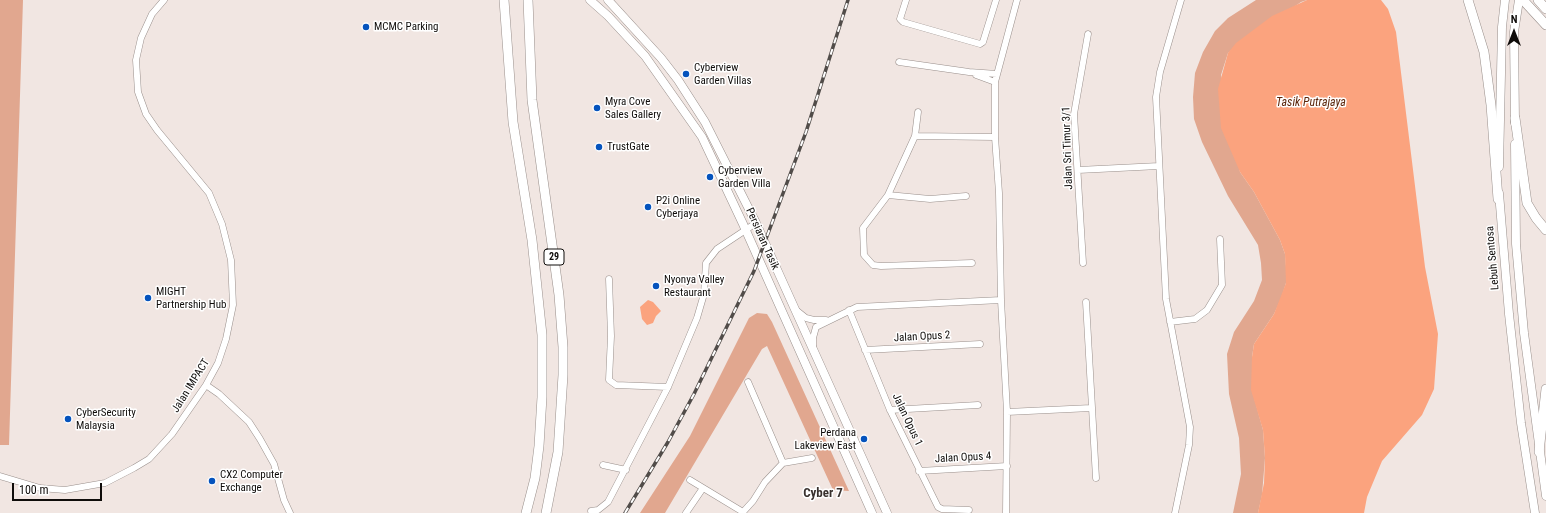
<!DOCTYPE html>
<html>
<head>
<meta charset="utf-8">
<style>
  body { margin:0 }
  #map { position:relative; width:1546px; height:513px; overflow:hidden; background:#f1e6e2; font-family:"Roboto Condensed",sans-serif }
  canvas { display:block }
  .north { position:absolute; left:1494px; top:12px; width:40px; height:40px; -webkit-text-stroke:3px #fff; paint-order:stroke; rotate:0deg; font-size:11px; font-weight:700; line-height:16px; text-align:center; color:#0f0c0a }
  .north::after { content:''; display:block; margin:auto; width:14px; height:18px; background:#0f0c0a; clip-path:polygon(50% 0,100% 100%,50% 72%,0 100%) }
  .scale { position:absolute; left:12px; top:483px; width:90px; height:18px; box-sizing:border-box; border:2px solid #0f0c0a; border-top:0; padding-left:5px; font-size:12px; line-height:14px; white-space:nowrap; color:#0f0c0a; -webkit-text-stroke:3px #fff; paint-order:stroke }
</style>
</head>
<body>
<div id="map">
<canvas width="1546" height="513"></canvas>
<div class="north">N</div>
<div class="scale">100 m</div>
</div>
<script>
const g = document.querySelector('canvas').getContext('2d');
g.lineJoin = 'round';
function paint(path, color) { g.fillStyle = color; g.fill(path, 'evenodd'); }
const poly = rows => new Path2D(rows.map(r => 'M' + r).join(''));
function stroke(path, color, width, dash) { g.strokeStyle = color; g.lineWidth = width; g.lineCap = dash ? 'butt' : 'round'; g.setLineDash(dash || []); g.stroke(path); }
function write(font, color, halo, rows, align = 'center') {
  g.font = font + ' "Roboto Condensed",sans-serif'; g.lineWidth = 3; g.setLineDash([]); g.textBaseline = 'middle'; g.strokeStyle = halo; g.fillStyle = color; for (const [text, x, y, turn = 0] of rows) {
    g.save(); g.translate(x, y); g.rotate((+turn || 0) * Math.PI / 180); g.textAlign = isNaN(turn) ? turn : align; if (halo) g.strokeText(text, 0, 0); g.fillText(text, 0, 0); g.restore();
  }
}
const green = poly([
  [0,0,23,0,9,445,0,445],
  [1256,0,1307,0,1301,2,1228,53,1221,75,1240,172,1254,192,1280,240,1285,254,1286,267,1286,283,1281,299,1274,314,1254,344,1252,357,1252,390,1263,430,1265,458,1262,495,1258,513,1233,513,1241,474,1239,438,1229,394,1227,354,1234,332,1254,301,1262,280,1261,263,1258,245,1228,196,1202,142,1194,119,1193,97,1195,73,1203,52,1215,31,1228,18],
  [757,313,767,314,772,322,849,491,833,490,767,346,762,349,665,513,640,513,690,436,749,318]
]);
const water = poly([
  [1307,0,1381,0,1388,9,1396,32,1425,267,1438,334,1434,389,1422,415,1382,461,1367,497,1364,513,1258,513,1264,483,1265,458,1263,430,1251,390,1252,357,1254,344,1274,314,1286,283,1285,254,1280,240,1254,192,1240,172,1221,128,1218,89,1228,53,1236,43,1272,16],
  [648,300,653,302,661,311,656,316,653,323,647,325,642,319,640,307]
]);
const minor = poly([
  [906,0,900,19,903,22,980,44,983,42,996,0],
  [899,62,969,72,997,74],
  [976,75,995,82],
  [918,112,915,136,888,195,863,228,864,255,873,265,881,266,972,263],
  [915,136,995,137],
  [1078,170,1159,166],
  [888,195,930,199,966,196],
  [1083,263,1074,114,1088,34],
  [609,279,611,336,609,380,616,385,668,387],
  [1086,302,1096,478],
  [796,310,806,318,814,320,826,320],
  [849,310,890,410,938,507,942,509,969,510],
  [1170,322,1195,319,1207,310,1222,285,1220,239],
  [813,346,813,338,816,327,857,307,1001,300],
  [865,350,980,344],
  [748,382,783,463],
  [206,385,219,394,249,422,260,439,274,464,284,500,290,513],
  [890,410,978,405],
  [1007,412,1091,408],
  [603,465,626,470],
  [919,471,1007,466],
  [0,476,40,488,65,490,105,483,134,468,149,459,172,434,206,385,218,363,226,339,233,305,231,260,222,224,209,193,157,130,146,114,138,92,136,60,141,38,152,14,164,0],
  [690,480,743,512],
  [591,511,598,510,608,502,668,387,697,318,704,294,706,263,717,249,756,223],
  [743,512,753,501,765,482,783,463,812,458],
  [686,513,703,488],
  [1006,513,1007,412,1001,300,999,193,995,137,995,82,1017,0],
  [1175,513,1189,445,1190,427,1166,299,1156,97,1160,72,1181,0]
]);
const major = poly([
  [590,0,608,16,645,56,702,137,743,224,872,513],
  [608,0,661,58,678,80,705,122,756,223,887,513],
  [1515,123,1514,32,1519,0],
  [1515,144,1516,244,1524,333,1546,496],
  [1499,167,1502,27,1505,0],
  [1499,193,1509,314,1521,423,1535,513]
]);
const highway = poly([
  [504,0,513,122,532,240,542,335,542,397,539,446,535,478,526,513],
  [528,0,532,100,559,295,563,347,563,375,558,452,546,513],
  [1468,0,1484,52,1491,105,1498,199],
  [1523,0,1546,25],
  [1538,0,1546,9],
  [1515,118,1527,203,1536,218,1546,230],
  [1539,452,1546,389]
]);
const rail = poly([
  [625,513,668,442,694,394,754,271,806,132,848,0]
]);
const markers = [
  [366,27,4,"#0553bd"],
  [686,74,4,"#0553bd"],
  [597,108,4,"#0553bd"],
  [599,147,4,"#0553bd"],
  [710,177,4,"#0553bd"],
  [648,207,4,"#0553bd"],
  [656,286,4,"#0553bd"],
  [148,298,4,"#0553bd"],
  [68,419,4,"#0553bd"],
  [864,439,4,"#0553bd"],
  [212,481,4,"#0553bd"]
];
const shields = [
  [554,257,20]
];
const shieldNames = [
  ["29",554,257]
];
const poiNames = [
  ["MCMC Parking",374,27],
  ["Cyberview",694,68],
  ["Garden Villas",694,81],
  ["Myra Cove",605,102],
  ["Sales Gallery",605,115],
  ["TrustGate",607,147],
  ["Cyberview",718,171],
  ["Garden Villa",718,184],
  ["P2i Online",656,201],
  ["Cyberjaya",656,214],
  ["Nyonya Valley",664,280],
  ["Restaurant",664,293],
  ["MIGHT",156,292],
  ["Partnership Hub",156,305],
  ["CyberSecurity",76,413],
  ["Malaysia",76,426],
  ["Perdana",856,433,"right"],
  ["Lakeview East",856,446,"right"],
  ["CX2 Computer",220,475],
  ["Exchange",220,488]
];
const streetNames = [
  ["Jalan Sri Timur 3/1",1068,148,-92],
  ["Persiaran Tasik",762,239,66],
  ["Lebuh Sentosa",1493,258,-95],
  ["Jalan Opus 2",922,337,-3],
  ["Jalan IMPACT",191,386,-58],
  ["Jalan Opus 1",907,420,65],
  ["Jalan Opus 4",963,458,-3]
];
const waterNames = [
  ["Tasik Putrajaya",1311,103]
];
const quarterNames = [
  ["Cyber 7",823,494]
];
paint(green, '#e1a78f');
paint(water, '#fba37e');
stroke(minor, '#998f8b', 7);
stroke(major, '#998f8b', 9);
stroke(highway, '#998f8b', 10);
stroke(minor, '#fff', 6);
stroke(major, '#fff', 8);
stroke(highway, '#fff', 9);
stroke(rail, '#514c49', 3.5);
stroke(rail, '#fff', 2, [6]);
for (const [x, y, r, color] of markers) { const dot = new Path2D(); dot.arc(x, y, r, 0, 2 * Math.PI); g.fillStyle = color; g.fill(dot); stroke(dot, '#fff', 1.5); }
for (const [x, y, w] of shields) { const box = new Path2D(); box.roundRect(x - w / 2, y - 8, w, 16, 3); g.fillStyle = '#fff'; g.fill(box); stroke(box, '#0f0c0a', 1); }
write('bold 10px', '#0f0c0a', null, shieldNames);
write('11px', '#0f0c0a', '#fff', poiNames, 'left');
write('11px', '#0f0c0a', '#fff', streetNames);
write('italic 12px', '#5c260b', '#fff', waterNames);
write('bold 13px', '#39312e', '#fff', quarterNames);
</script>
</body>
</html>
